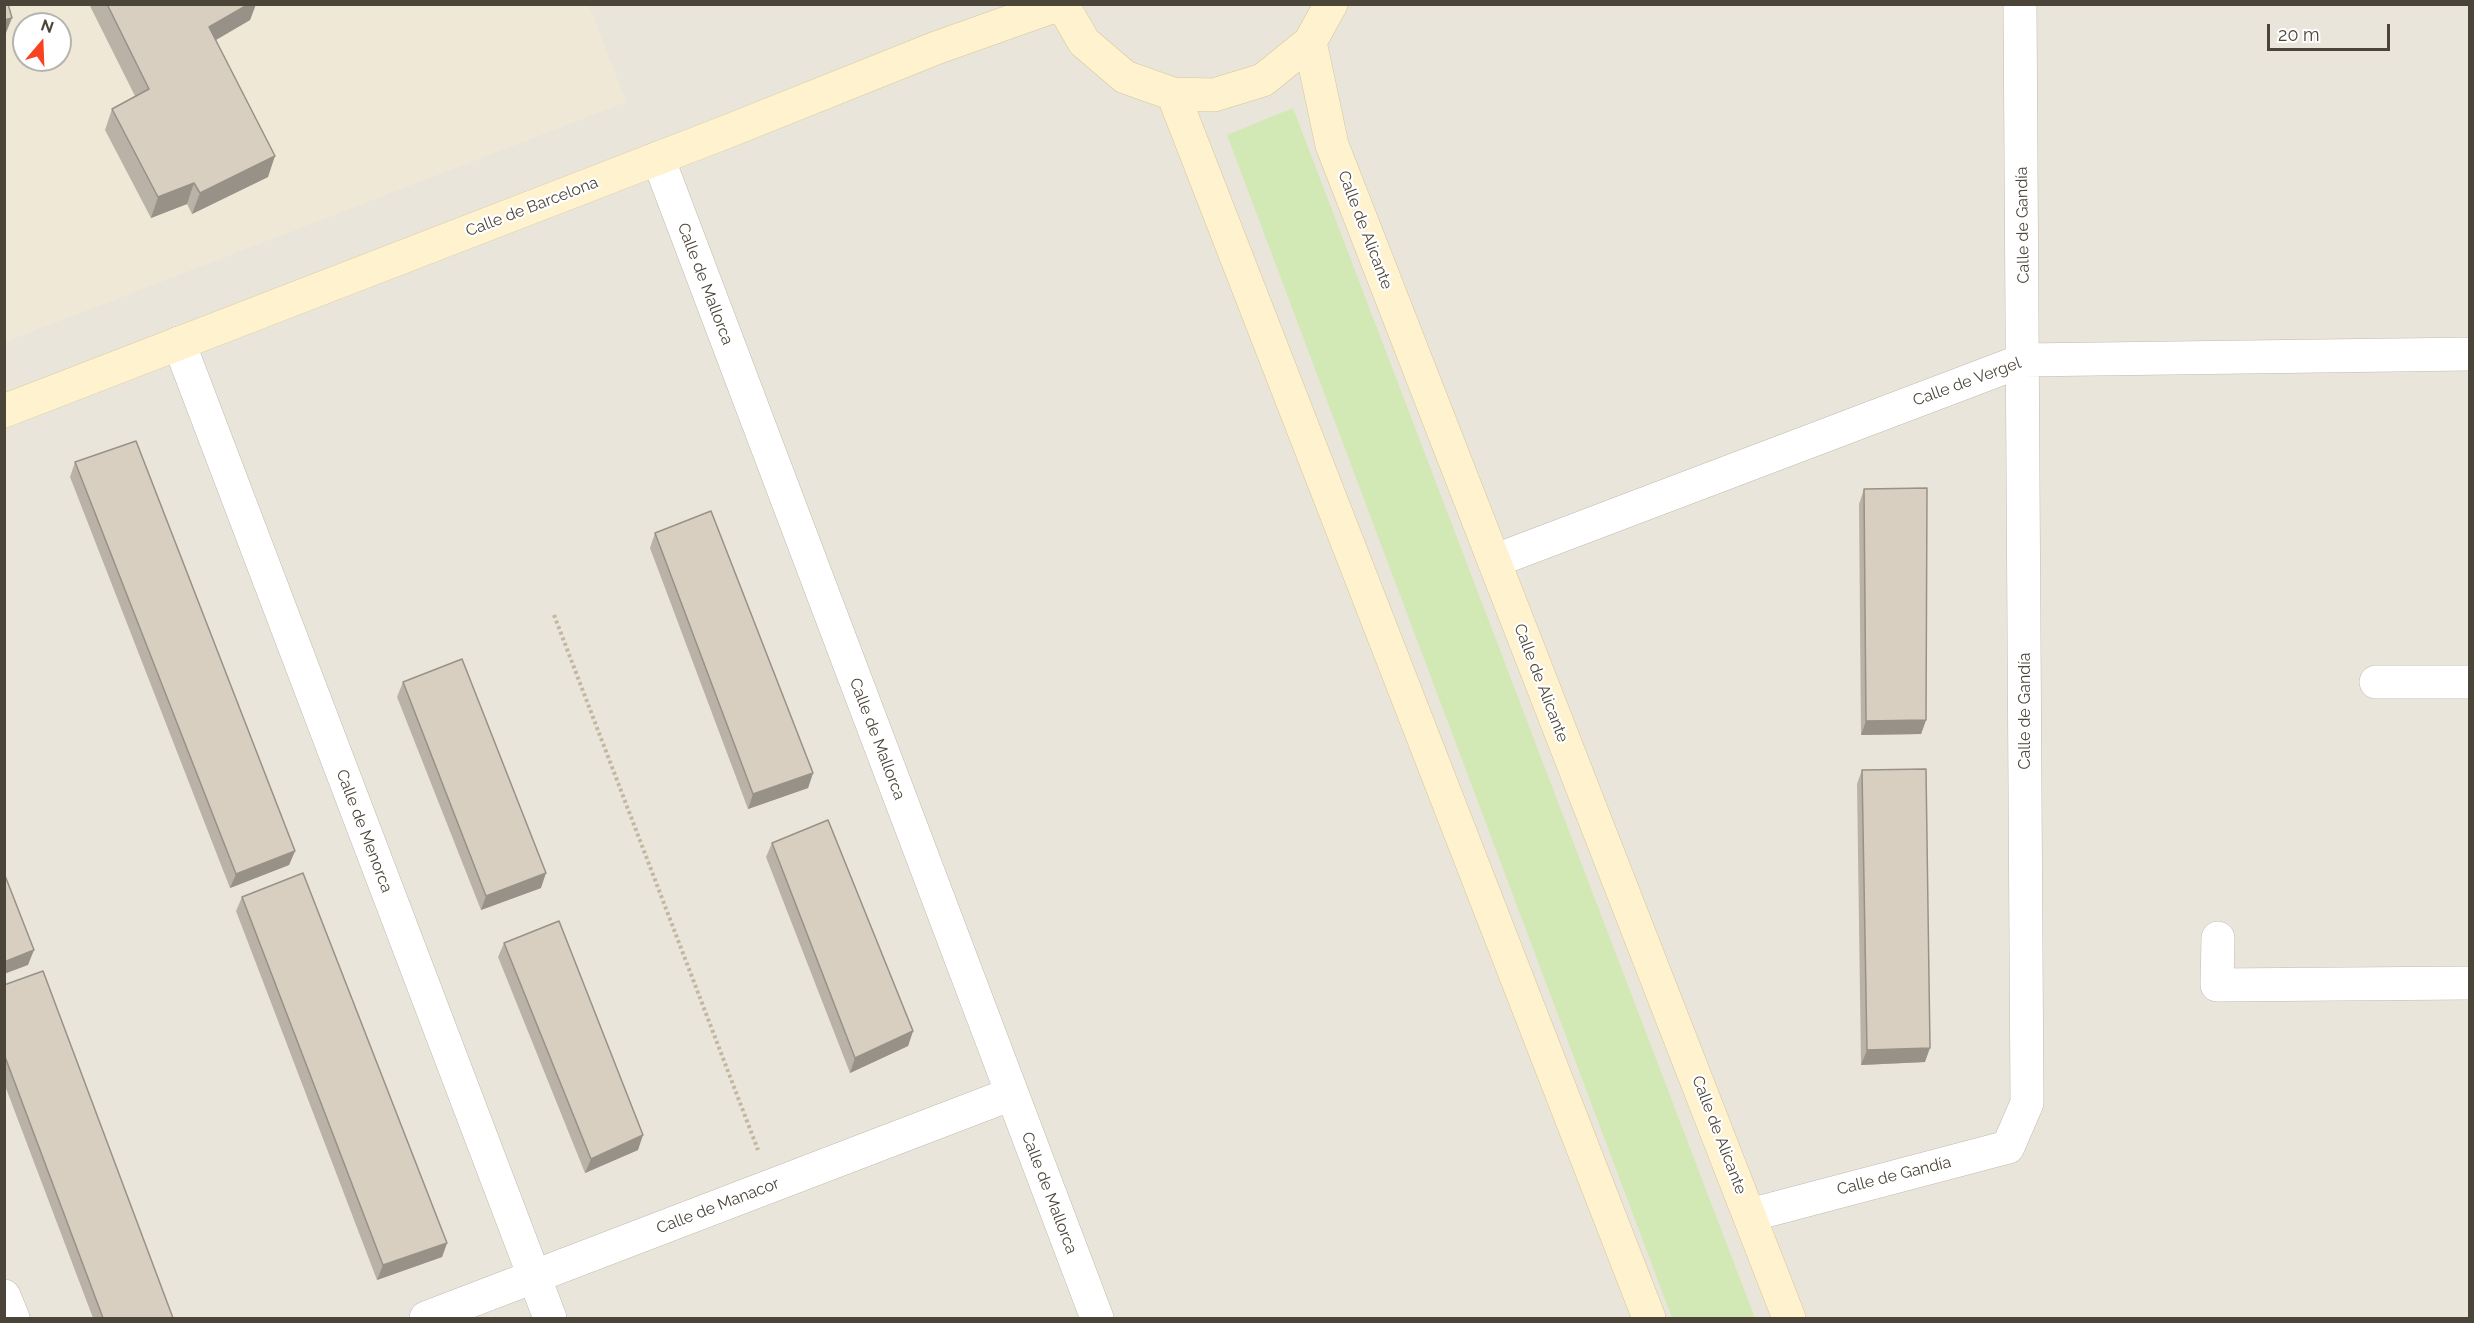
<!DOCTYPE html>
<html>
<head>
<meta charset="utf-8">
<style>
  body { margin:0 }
  #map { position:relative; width:2474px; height:1323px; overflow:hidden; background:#f6f3ec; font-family:Raleway,sans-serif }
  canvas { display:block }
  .frame { position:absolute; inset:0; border:6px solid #4b4439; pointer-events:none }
  .north { position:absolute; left:12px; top:12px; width:60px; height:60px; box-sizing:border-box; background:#fff; border:2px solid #b7b4b0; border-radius:50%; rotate:19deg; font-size:16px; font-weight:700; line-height:24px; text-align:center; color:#4b4439 }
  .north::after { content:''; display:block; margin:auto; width:21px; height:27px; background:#f84221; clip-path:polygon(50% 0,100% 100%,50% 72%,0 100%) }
  .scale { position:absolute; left:2267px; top:24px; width:123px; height:27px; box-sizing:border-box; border:3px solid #4b4439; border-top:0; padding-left:8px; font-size:18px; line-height:21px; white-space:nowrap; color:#4b4439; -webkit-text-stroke:4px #fff; paint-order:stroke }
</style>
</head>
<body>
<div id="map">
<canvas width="2474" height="1323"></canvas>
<div class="frame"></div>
<div class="north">N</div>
<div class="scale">20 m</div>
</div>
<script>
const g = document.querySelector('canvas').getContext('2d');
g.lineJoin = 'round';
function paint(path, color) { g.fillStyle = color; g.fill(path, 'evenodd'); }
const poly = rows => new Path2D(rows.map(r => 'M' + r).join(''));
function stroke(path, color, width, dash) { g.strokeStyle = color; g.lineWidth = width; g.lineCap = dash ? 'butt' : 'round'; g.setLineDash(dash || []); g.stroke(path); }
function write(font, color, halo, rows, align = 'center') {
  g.font = font + ' Raleway,sans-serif'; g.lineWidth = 4.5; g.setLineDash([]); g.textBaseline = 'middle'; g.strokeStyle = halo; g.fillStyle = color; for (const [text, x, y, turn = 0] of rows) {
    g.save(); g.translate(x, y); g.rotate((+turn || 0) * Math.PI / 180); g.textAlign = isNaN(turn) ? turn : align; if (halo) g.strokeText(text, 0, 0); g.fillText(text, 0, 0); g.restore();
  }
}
const residential = poly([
  [5,5,2469,5,2469,1318,5,1318],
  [24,24,60,24,60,60,24,60]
]);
const education = poly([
  [5,5,589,5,626,102,5,342],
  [24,24,60,24,60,60,24,60]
]);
const green = poly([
  [1293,108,1755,1318,1672,1318,1227,135]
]);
const path = poly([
  [554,615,758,1150]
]);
const street = poly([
  [658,158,1097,1318],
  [179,343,550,1318],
  [1494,561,2024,360,2470,354],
  [2376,682,2470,682],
  [2218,938,2217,985,2470,983],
  [1750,1215,2008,1147,2027,1103,2020,4],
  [4,1296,13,1318],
  [426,1318,1011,1094]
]);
const secondary = poly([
  [1062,4,1084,42,1125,77,1173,94,1214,95,1263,80,1310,42,1331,4],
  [1310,42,1332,145,1789,1318],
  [1173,94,1649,1318],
  [4,411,726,132,936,48,1060,4]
]);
const wall = poly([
  [89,4,256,4,250,20,216,40,268,177,192,214,187,204,151,218,105,130,112,109,135,96],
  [75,462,295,851,289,865,230,888,70,477],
  [1864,489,1926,720,1921,734,1861,735,1859,504],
  [655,533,813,773,808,788,748,809,650,548],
  [403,682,541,888,481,910,397,697],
  [1862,770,1925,1062,1861,1065,1857,784],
  [772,843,913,1031,908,1046,850,1073,766,857],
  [242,897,447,1243,442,1257,377,1280,236,911],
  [504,943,638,1150,585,1173,498,957],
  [4,985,173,1318,93,1318,4,1083]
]);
const shadedWall = poly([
  [249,4,256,4,250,20,202,48,209,27],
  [12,18,4,38,4,20],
  [275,156,268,177,192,214,200,193],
  [194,183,187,204,151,218,158,197],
  [1926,720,1921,734,1861,735,1866,721],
  [813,773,808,788,748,809,753,794],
  [295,851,289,865,230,888,236,874],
  [546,873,541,888,481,910,486,896],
  [34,950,28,965,4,974,4,962],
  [913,1031,908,1046,850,1073,855,1058],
  [1930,1048,1925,1062,1861,1065,1867,1050],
  [643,1135,638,1150,585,1173,591,1159],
  [447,1243,442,1257,377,1280,383,1265]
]);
const building = poly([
  [4,4,8,4,12,18,4,20,4,4],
  [107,4,249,4,209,27,275,156,200,193,194,183,158,197,112,109,149,89,107,4],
  [136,441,295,851,236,874,75,462,136,441],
  [1927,488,1926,720,1866,721,1864,489,1927,488],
  [711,511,813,773,753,794,655,533,711,511],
  [462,659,546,873,486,896,403,682,462,659],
  [1926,769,1930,1048,1867,1050,1862,770,1926,769],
  [828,820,913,1031,855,1058,772,843,828,820],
  [4,873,34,950,4,962,4,873],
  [303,873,447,1243,383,1265,242,897,303,873],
  [559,921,643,1135,591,1159,504,943,559,921],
  [43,971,173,1318,103,1318,4,1054,4,985,43,971]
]);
const streetNames = [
  ["Calle de Barcelona",532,207,-21],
  ["Calle de Gandía",2023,225,-91],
  ["Calle de Alicante",1365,230,69],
  ["Calle de Mallorca",705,284,69],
  ["Calle de Vergel",1967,382,-20],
  ["Calle de Alicante",1541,683,69],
  ["Calle de Gandía",2025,711,-90],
  ["Calle de Mallorca",877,739,69],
  ["Calle de Menorca",364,831,69],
  ["Calle de Alicante",1719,1135,69],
  ["Calle de Gandía",1894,1176,-14],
  ["Calle de Mallorca",1049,1193,69],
  ["Calle de Manacor",718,1206,-21]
];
paint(residential, '#eae5da');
paint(education, '#efe8d6');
paint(green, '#d2e9b6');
stroke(street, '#c2bbae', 34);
stroke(secondary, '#d5c69c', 34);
stroke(path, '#c3b7a0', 4, [3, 3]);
stroke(street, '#fff', 33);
stroke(secondary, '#fef3ce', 33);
paint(wall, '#bab2a6');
paint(shadedWall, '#979187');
paint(building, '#d8cfc1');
stroke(building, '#979187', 1.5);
write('16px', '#4b4439', '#fff', streetNames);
</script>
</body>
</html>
